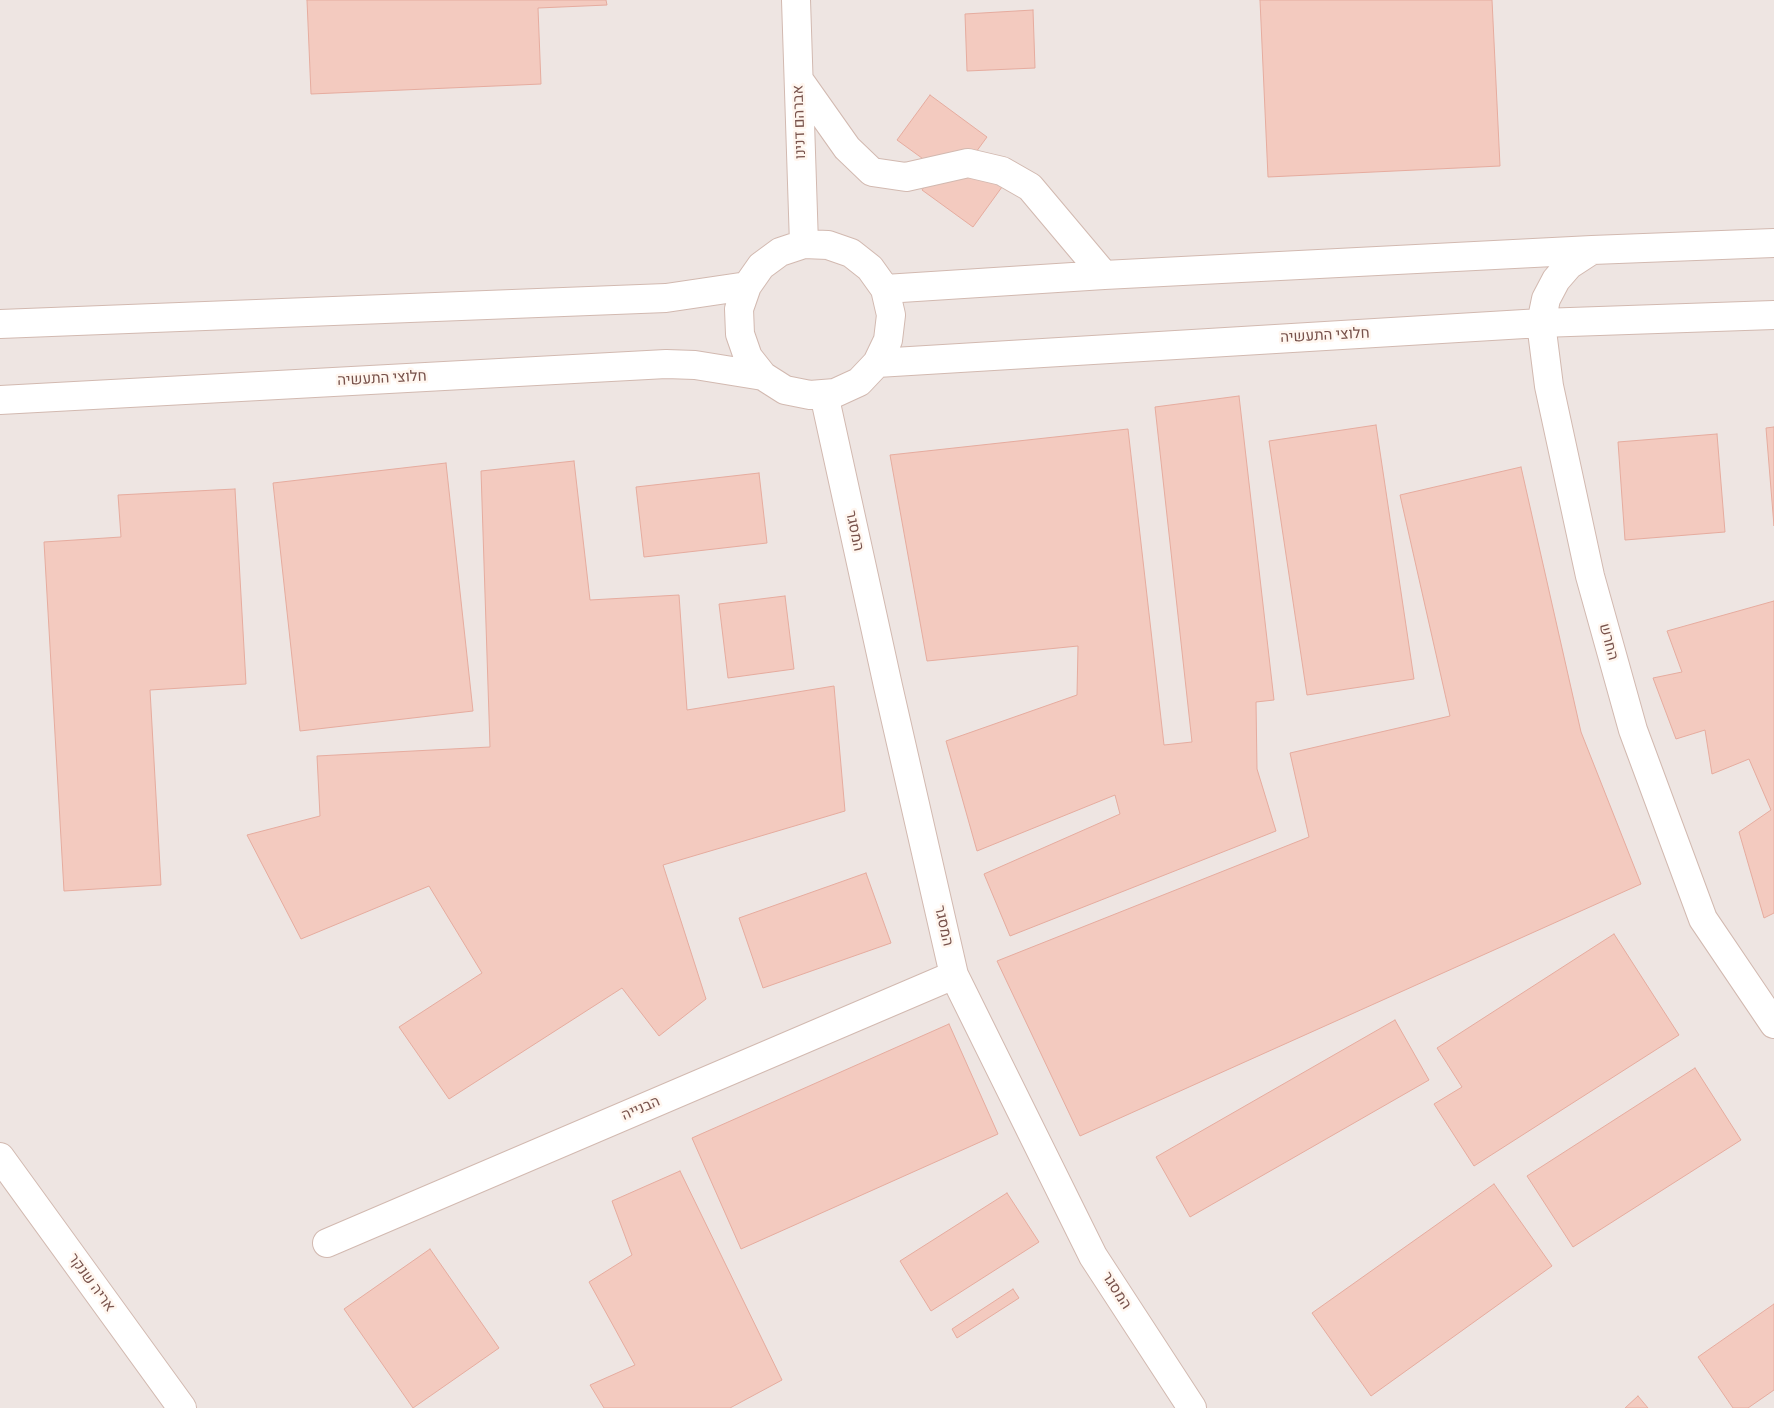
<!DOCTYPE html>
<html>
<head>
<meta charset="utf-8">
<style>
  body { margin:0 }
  canvas { display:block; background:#fdf1e8 }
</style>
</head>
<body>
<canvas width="1774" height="1408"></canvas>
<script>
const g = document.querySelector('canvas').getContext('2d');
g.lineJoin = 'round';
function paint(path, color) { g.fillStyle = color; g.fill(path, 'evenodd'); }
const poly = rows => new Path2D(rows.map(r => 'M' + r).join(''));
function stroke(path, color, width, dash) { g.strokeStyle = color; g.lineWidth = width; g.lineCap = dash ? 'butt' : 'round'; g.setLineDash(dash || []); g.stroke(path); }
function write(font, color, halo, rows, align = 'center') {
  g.font = font + ' "Roboto Condensed",Heebo,sans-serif'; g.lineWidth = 5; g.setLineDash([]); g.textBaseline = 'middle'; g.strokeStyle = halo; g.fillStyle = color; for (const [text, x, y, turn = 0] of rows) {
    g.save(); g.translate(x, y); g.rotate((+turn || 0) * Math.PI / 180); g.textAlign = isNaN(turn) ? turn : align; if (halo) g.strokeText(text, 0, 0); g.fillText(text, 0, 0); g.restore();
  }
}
const industrial = poly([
  [0,0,1774,0,1774,1408,0,1408]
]);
const building = poly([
  [307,0,606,0,607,5,538,8,541,84,311,94,307,0],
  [1260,0,1492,0,1500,166,1268,177,1260,0],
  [1033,10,1035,68,967,71,965,14,1033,10],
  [930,95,987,137,968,163,1002,187,973,227,922,190,937,169,897,140,930,95],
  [1239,396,1274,700,1256,702,1257,769,1276,831,1010,936,984,874,1120,814,1115,795,977,851,946,741,1077,695,1078,646,927,661,890,455,1128,429,1164,745,1192,742,1155,407,1239,396],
  [1376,425,1414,679,1307,695,1269,441,1376,425],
  [1774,427,1774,526,1766,428,1774,427],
  [1717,434,1725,532,1625,540,1618,442,1717,434],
  [574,461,590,600,679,595,687,710,834,686,845,811,663,865,706,999,659,1036,622,988,449,1099,399,1027,482,973,429,886,301,939,247,835,320,816,317,756,490,747,481,471,574,461],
  [446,463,473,711,300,731,273,483,446,463],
  [1521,467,1581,732,1641,884,1080,1136,997,961,1309,837,1290,753,1450,716,1400,495,1521,467],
  [759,473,767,543,644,557,636,487,759,473],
  [235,489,246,684,150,690,161,885,64,891,44,542,121,537,118,495,235,489],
  [785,596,794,669,728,678,719,604,785,596],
  [1774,601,1774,913,1764,918,1739,832,1771,810,1749,759,1712,774,1705,730,1676,739,1653,678,1682,672,1667,631,1774,601],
  [866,873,891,943,763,988,739,918,866,873],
  [1614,934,1679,1035,1474,1166,1434,1104,1462,1087,1437,1048,1614,934],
  [1395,1020,1429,1080,1190,1217,1156,1157,1395,1020],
  [949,1024,998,1134,741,1249,692,1138,949,1024],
  [1695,1068,1741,1140,1573,1247,1527,1176,1695,1068],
  [680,1171,782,1380,730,1408,604,1408,590,1385,635,1365,589,1282,632,1255,612,1201,680,1171],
  [1494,1184,1552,1266,1371,1396,1312,1313,1494,1184],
  [1007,1193,1039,1242,931,1311,900,1261,1007,1193],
  [430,1249,499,1348,413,1408,344,1309,430,1249],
  [1013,1289,1019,1298,957,1338,952,1329,1013,1289],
  [1774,1304,1774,1390,1748,1408,1733,1408,1698,1357,1774,1304],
  [1638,1396,1648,1408,1625,1408,1638,1396]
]);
const minor = poly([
  [796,0,804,244],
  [799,80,847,148,872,172,906,177,968,163,1002,171,1030,187,1104,275],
  [1592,250,1569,265,1556,280,1546,299,1541,323,1549,386,1590,576,1633,730,1703,919,1774,1024],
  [885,289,1104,275,1592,250,1774,243],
  [0,324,666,298,747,286,761,266,780,252,804,244,828,245,851,253,870,268,885,289,891,315,888,340,877,363,859,382,835,393,810,395,785,390,763,376,748,357,740,334,739,309,747,286],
  [877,363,1541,323,1774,315],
  [824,394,888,686,954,975,1093,1256,1192,1408],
  [0,400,666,364,695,365,763,376],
  [0,1157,182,1408],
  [327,1243,954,975]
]);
const streetNames = [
  ["אברהם דנינו",800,122,-92],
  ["חלוצי התעשיה",1325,336,-3],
  ["חלוצי התעשיה",382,379,-3],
  ["המסגר",854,531,78],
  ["החרש",1608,642,75],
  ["המסגר",943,926,77],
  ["הבנייה",641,1109,-23],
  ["אריה שנקר",91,1283,54],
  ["המסגר",1116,1291,57]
];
paint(industrial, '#eee5e2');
paint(building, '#f3cabf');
stroke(building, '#e6ac9f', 1);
stroke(minor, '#d2b9b0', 30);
stroke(minor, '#fff', 28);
write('15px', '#78524b', '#fff6ef', streetNames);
</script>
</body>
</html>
